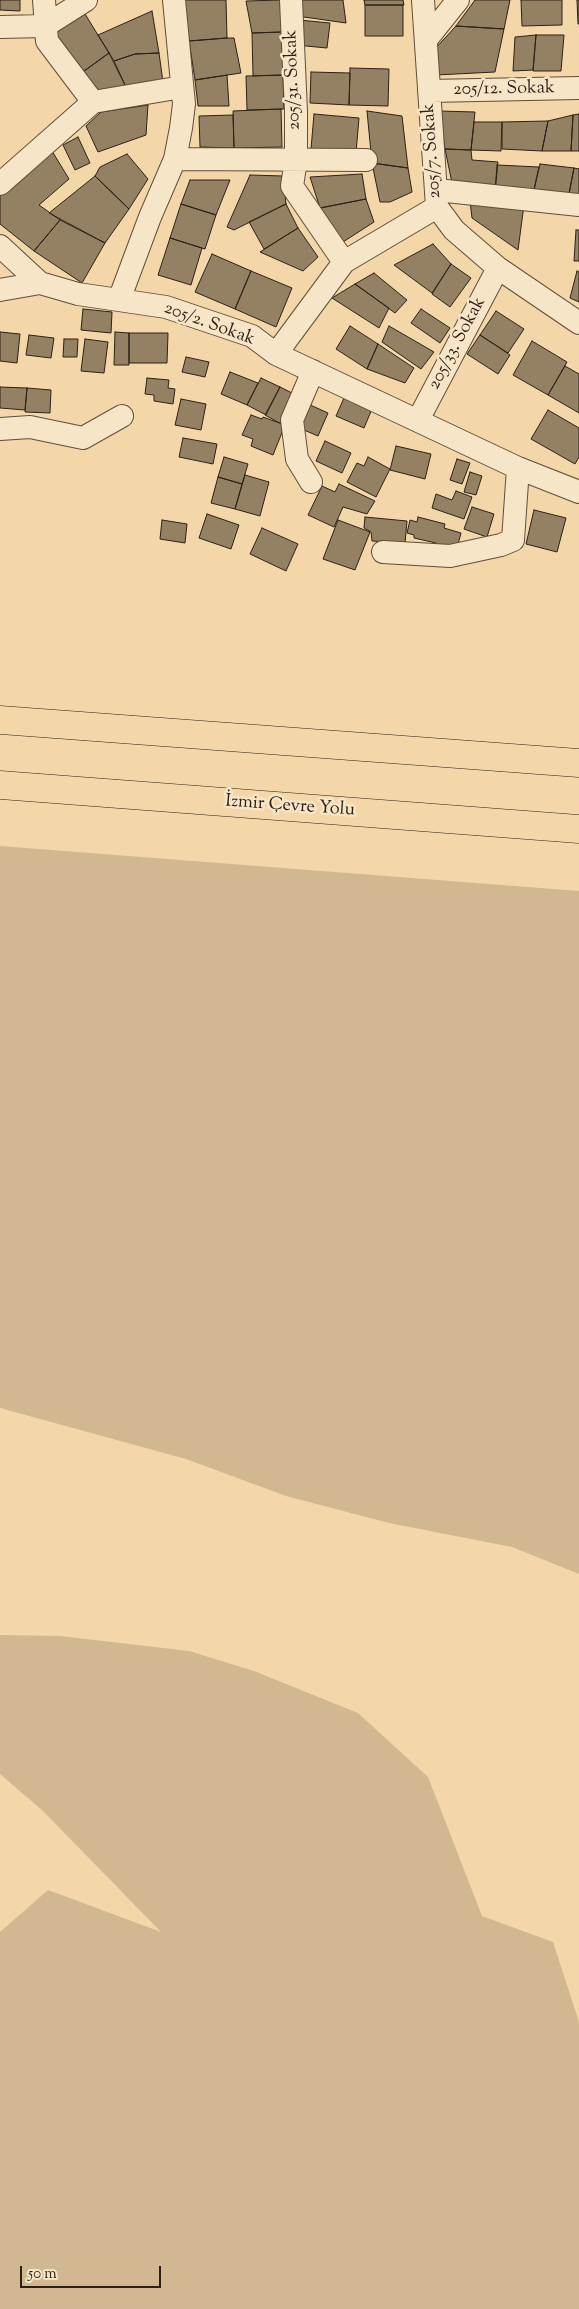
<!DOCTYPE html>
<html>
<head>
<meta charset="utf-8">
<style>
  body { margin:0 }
  #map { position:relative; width:579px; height:2309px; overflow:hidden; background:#f3d7a9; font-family:"Sorts Mill Goudy",serif }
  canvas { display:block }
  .scale { position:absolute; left:20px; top:2266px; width:141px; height:22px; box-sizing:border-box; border:2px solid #2d2117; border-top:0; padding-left:6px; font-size:15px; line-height:18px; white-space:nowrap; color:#2d2117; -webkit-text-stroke:4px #f7e5c7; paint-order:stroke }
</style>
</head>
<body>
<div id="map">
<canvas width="579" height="2309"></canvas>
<div class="scale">50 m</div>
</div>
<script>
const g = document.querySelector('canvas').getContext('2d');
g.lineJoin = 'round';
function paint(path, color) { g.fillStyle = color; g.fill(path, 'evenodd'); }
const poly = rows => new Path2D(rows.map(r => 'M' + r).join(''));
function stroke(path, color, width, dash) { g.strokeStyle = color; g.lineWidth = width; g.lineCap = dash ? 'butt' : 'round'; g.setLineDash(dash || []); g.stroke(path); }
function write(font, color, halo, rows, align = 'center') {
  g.font = font + ' "Sorts Mill Goudy",serif'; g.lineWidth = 5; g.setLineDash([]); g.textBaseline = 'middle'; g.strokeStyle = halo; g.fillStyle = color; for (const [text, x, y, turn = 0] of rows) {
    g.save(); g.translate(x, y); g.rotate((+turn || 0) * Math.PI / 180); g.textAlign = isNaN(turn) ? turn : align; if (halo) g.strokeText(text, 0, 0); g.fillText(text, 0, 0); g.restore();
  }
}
const green = poly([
  [0,846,579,891,579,1574,512,1547,389,1523,286,1496,186,1459,0,1408],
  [0,1635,60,1636,189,1651,254,1671,358,1713,428,1777,482,1916,553,1942,579,2022,579,2309,0,2309,0,1932,48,1890,161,1932,43,1811,0,1774]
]);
const building = poly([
  [0,0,20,0,20,11,0,10,0,0],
  [183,0,226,0,227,38,189,41,183,0],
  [280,0,282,32,252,33,246,1,280,0],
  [296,0,343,0,346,23,297,16,296,0],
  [364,0,403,0,404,5,365,5,364,0],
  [475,0,510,0,504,29,456,26,475,0],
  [521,0,562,0,562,25,522,26,521,0],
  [577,0,579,0,579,24,578,24,577,0],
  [365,5,403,5,403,36,365,36,365,5],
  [82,9,109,53,80,74,53,36,82,9],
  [152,11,159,53,135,54,114,61,98,35,152,11],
  [299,20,330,23,327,48,296,45,299,20],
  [456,26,504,29,495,72,436,75,433,51,456,26],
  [282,32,283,75,253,76,252,33,282,32],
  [536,35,533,70,513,71,515,37,536,35],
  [536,35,564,35,561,71,533,71,536,35],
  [227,38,234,38,241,73,195,80,189,41,227,38],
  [109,53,126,87,95,91,80,74,109,53],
  [159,53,163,82,126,87,114,61,135,54,159,53],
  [350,68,389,69,388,106,349,105,350,68],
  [311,72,350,73,349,105,310,103,311,72],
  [227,75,229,106,198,106,195,80,227,75],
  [283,75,284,109,247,110,246,76,283,75],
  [148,105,146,135,98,152,86,126,101,112,148,105],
  [281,109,282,147,234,148,233,111,281,109],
  [367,111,402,116,408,168,372,163,367,111],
  [439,111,475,112,471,150,445,149,439,111],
  [314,114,359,118,356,153,311,149,314,114],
  [579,114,579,151,571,151,573,115,579,114],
  [233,115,234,148,200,147,199,116,233,115],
  [573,115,571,151,542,151,548,121,573,115],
  [548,121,542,151,502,149,502,122,548,121],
  [474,122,502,122,501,151,471,150,474,122],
  [78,137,90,163,75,170,63,145,78,137],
  [445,149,471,150,472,160,498,162,495,192,452,183,445,149],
  [52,151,69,179,39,205,60,220,34,251,0,224,0,194,52,151],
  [127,154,148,179,129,209,95,176,100,167,127,154],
  [372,163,408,168,412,192,390,202,380,202,372,163],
  [540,164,574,168,568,199,533,194,540,164],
  [497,165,539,167,533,194,495,192,497,165],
  [574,168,579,169,579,200,568,199,574,168],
  [362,174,366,199,320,208,310,177,362,174],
  [250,175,283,176,286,204,234,230,227,227,250,175],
  [95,176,129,209,105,243,49,213,95,176],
  [190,180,230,180,216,215,181,204,190,180],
  [366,199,374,222,343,242,320,208,366,199],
  [470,201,524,205,518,250,472,218,470,201],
  [181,204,216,215,205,249,170,238,181,204],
  [286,204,298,228,264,249,249,222,286,204],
  [60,220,105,243,82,283,34,251,60,220],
  [298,228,318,257,303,271,260,252,298,228],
  [576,230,579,230,579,261,574,261,576,230],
  [170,238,202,248,191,285,158,275,170,238],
  [433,244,451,264,432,293,394,265,433,244],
  [212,254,251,271,235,309,195,292,212,254],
  [451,264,471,278,450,307,432,294,451,264],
  [251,271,292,288,276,327,235,309,251,271],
  [577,271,579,272,579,302,570,298,577,271],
  [374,273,407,300,395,313,355,284,374,273],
  [355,284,389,308,379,328,332,298,355,284],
  [83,309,112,312,111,333,81,330,83,309],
  [421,309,450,328,440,343,411,323,421,309],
  [496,311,524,329,508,353,480,335,496,311],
  [350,326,378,344,367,369,336,349,350,326],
  [389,326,434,352,421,369,382,342,389,326],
  [0,332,20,334,17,363,0,361,0,332],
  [115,332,129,333,129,365,114,365,115,332],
  [129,333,168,333,167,363,129,363,129,333],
  [29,335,54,338,51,358,26,355,29,335],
  [480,335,510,355,498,374,467,354,480,335],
  [64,339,78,339,77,357,63,357,64,339],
  [85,339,108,342,104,373,81,371,85,339],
  [532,341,567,362,548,395,513,375,532,341],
  [378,344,414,368,405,383,367,369,378,344],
  [186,357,209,362,205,377,182,372,186,357],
  [565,366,579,374,579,413,548,395,565,366],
  [230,372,258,383,247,405,221,394,230,372],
  [147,378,169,380,168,388,175,389,173,404,154,401,154,395,145,394,147,378],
  [261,378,280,387,266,415,247,405,261,378],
  [0,387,27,388,25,410,0,408,0,387],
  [280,387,298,396,283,425,265,415,280,387],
  [27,388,51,390,50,413,25,412,27,388],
  [344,398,372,409,364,428,336,416,344,398],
  [181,399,206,404,201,430,175,425,181,399],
  [308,404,328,413,318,436,297,427,308,404],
  [548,410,579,428,579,457,575,464,531,439,548,410],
  [251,415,262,419,263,417,285,425,273,455,251,446,253,439,242,435,251,415],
  [183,438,217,444,213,464,179,457,183,438],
  [325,441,351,453,342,473,316,461,325,441],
  [396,446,431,454,425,479,390,470,396,446],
  [224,457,248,464,242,484,218,477,224,457],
  [368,457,390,469,376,497,347,482,357,463,364,466,368,457],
  [457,459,470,463,462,484,450,480,457,459],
  [470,472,482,476,476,495,464,492,470,472],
  [245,475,269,482,260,516,235,509,245,475],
  [218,477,242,484,235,509,211,503,218,477],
  [339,484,375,501,367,514,343,507,334,527,308,515,322,486,335,492,339,484],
  [456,491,472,497,464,519,432,508,436,494,452,500,456,491],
  [472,507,494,514,487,537,464,529,472,507],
  [534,510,566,518,557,552,526,544,534,510],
  [207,514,239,525,231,549,199,538,207,514],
  [365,517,407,521,405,543,372,541,371,532,364,528,365,517],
  [418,517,445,524,444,528,461,533,456,552,435,546,436,543,414,538,414,535,407,533,410,520,417,522,418,517],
  [162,520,187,524,185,543,160,539,162,520],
  [338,520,370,532,355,570,323,559,338,520],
  [262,528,298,544,286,571,250,554,262,528]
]);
const minor = poly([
  [44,0,47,41,93,102],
  [291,0,296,111,296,160,292,186,344,262],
  [423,0,437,207,454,230,498,268,579,323],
  [0,27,45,26,86,0],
  [426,40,458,0],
  [429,91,579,88],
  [175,159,366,160],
  [0,184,93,102,182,87],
  [437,190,579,205],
  [0,246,40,283,78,294,166,307,252,336,276,354,518,468,579,492],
  [0,290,40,283],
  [119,300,150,217,175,159,181,128,184,104,174,0],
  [276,354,344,262,437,207],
  [418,420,498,268],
  [0,429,30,427,83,438,122,416],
  [311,482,297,459,292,420,313,371],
  [383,552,450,556,501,545,513,540,518,468]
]);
const motorway = poly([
  [0,720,579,763],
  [0,785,579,829]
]);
const streetNames = [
  ["205/31. Sokak",294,80,-92],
  ["205/12. Sokak",504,90,-1],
  ["205/7. Sokak",433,151,-94],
  ["205/2. Sokak",209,325,20],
  ["205/33. Sokak",458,344,-62],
  ["İzmir Çevre Yolu",290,807,4]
];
paint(green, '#d1b890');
paint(building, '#948063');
stroke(building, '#2d2117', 1);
stroke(minor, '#5e4e3c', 24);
stroke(motorway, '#2d2117', 29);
stroke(minor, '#f7e5c7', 22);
stroke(motorway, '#f3d7a9', 28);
write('18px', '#2d2117', '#f7e5c7', streetNames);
</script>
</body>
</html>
